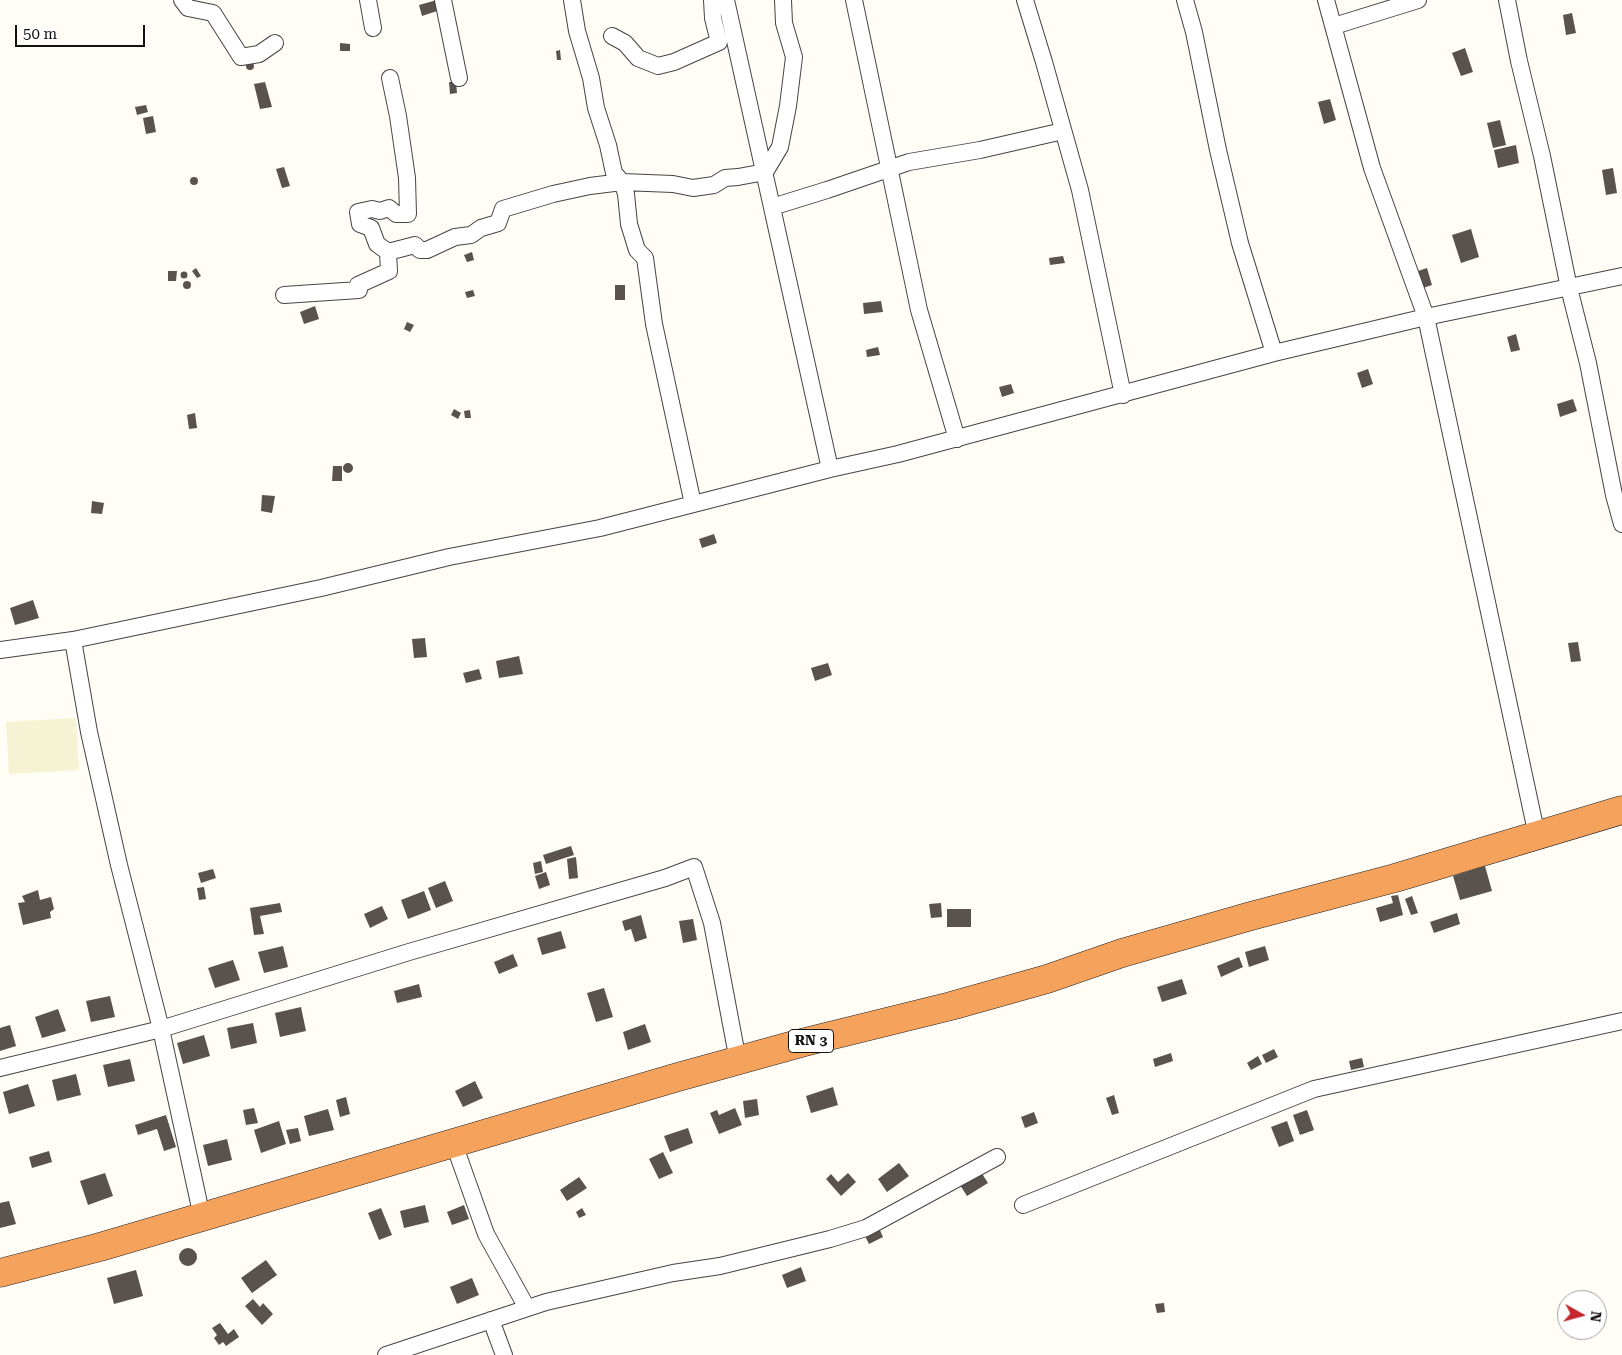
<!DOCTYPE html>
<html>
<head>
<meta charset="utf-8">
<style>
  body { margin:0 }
  #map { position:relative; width:1622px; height:1355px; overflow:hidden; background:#fffdf5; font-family:"Roboto Serif",serif }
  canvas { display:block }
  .north { position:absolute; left:1557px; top:1290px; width:50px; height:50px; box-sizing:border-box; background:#fff; border:1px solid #a0a0a0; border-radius:50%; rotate:97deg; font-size:14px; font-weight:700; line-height:20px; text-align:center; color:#111 }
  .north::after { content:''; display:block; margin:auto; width:18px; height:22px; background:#c4262e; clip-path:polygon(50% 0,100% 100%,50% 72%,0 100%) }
  .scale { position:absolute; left:15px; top:25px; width:130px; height:22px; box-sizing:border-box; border:2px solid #111; border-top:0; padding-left:6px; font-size:15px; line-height:18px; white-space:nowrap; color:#111; -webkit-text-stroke:4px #fff; paint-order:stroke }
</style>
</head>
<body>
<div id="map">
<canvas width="1622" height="1355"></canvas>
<div class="north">N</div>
<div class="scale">50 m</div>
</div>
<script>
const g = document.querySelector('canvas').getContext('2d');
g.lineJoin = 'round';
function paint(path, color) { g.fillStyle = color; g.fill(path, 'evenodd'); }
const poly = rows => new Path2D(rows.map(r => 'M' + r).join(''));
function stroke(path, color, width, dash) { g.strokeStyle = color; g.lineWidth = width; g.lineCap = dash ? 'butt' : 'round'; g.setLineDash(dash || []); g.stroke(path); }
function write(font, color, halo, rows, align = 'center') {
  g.font = font + ' "Roboto Serif",serif'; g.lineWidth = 5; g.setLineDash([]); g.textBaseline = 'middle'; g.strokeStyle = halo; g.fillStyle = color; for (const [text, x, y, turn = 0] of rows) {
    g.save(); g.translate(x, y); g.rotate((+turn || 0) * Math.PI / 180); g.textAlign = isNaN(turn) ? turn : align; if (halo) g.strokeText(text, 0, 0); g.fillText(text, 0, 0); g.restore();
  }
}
const farmland = poly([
  [76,718,79,770,9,774,6,722]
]);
const building = poly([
  [437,0,440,10,422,16,419,5],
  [1572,13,1576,33,1566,35,1563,15],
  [340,43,350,44,350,51,340,51],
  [1465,48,1473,72,1461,76,1452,53],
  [560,50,561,60,557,60,556,51],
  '246 66a4 4 0 1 1 8 0a4 4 0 1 1-8 0Z',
  [265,82,272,107,260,109,254,84],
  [449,82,456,82,457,93,450,94],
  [1330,99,1336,120,1324,124,1318,102],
  [146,105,148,112,137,115,135,107],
  [153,116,156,132,146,134,143,118],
  [1500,120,1506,145,1493,148,1487,123],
  [1516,145,1519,163,1498,168,1494,150],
  [284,167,290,186,282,188,276,169],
  [1613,168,1617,193,1606,195,1602,170],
  '190 181a4 4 0 1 1 8 0a4 4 0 1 1-8 0Z',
  [1471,229,1479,257,1461,263,1452,235],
  [472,252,474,260,467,262,464,255],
  [1063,256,1065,263,1050,265,1049,258],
  [196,268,201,276,197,278,192,271],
  [1427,268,1432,285,1423,288,1418,271],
  [168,271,177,271,176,281,168,281],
  '180.5 275a3.5 3.5 0 1 1 7 0a3.5 3.5 0 1 1-7 0Z',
  '183 285a4 4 0 1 1 8 0a4 4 0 1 1-8 0Z',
  [615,285,625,285,625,300,615,300],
  [473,290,475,296,467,298,465,292],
  [881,301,883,312,864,314,863,303],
  [315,306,319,319,304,324,300,312],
  [407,322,414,325,410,332,404,329],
  [1516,334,1520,350,1511,352,1507,337],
  [878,347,880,355,867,357,866,350],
  [1368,369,1373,384,1362,388,1357,373],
  [1011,384,1014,393,1002,397,999,387],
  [1573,399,1577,411,1560,417,1557,404],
  [454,409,461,413,458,419,451,415],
  [470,410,471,418,465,418,464,411],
  [195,413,197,428,189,429,187,415],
  '343 468a5 5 0 1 1 10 0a5 5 0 1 1-10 0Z',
  [333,466,342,466,342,481,332,481],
  [262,495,275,496,272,513,261,511],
  [92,501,104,503,102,514,91,513],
  [714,534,717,543,702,548,699,539],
  [33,600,39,618,15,625,10,608],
  [425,638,427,657,414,658,412,639],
  [1578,642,1581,661,1571,662,1568,643],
  [519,656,523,674,499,678,496,661],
  [828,663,832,675,815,681,811,668],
  [479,669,482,679,466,683,463,673],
  [571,846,574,855,546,864,543,855],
  [576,857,578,878,569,879,567,859],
  [541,861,543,872,535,874,533,863],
  [1485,866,1492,891,1460,900,1453,876],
  [213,869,216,878,201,883,198,873],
  [546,872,550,885,539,889,535,876],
  [445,881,453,901,436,908,428,888],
  [204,887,206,899,199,900,197,888],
  [38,890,40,900,51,897,54,909,50,912,51,918,23,925,18,903,25,902,22,896],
  [424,891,431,910,408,919,401,900],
  [1398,895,1403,915,1380,922,1376,908,1393,903,1391,896],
  [1412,896,1418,913,1411,915,1405,899],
  [280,903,282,912,260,916,264,934,254,935,250,908],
  [941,903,942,917,931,918,929,904],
  [382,906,388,919,370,928,364,914],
  [947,909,971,909,971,927,947,927],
  [1457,913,1460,924,1434,933,1430,922],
  [641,915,647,938,635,942,631,929,625,931,622,921],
  [693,919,697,940,683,943,679,921],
  [561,931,566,948,542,955,537,938],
  [283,946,288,967,264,973,258,952],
  [1265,946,1269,960,1249,967,1245,952],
  [513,954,518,966,499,974,494,962],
  [1239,957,1243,967,1221,977,1217,966],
  [233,960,240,980,215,988,208,968],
  [1182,979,1187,994,1162,1002,1157,987],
  [419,984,422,997,397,1003,394,991],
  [604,988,613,1017,596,1022,587,993],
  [110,996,115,1017,91,1022,86,1001],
  [301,1007,306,1031,280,1037,275,1013],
  [58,1009,66,1031,42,1038,35,1017],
  [253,1023,257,1043,231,1049,227,1028],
  [645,1024,651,1042,628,1050,623,1032],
  [10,1025,16,1046,0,1051,0,1028],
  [204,1035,210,1056,183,1064,177,1043],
  [1274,1049,1278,1057,1266,1063,1262,1055],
  [1171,1053,1173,1061,1155,1067,1153,1059],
  [1258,1056,1262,1064,1251,1070,1247,1063],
  [1362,1058,1364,1067,1351,1070,1349,1061],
  [130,1059,135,1081,108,1087,103,1065],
  [76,1074,81,1095,57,1101,52,1080],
  [475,1081,483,1098,463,1107,455,1091],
  [28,1084,35,1106,9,1114,3,1092],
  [833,1087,838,1105,811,1113,806,1096],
  [1114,1095,1119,1113,1112,1115,1106,1098],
  [346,1097,350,1114,340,1117,336,1100],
  [757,1099,759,1115,745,1118,743,1101],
  [254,1108,258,1123,246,1125,243,1110],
  [735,1108,742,1125,719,1134,710,1113,717,1110,719,1115],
  [328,1109,334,1130,309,1136,304,1116],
  [1307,1110,1314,1130,1300,1135,1293,1115],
  [1034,1112,1038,1123,1025,1128,1021,1117],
  [166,1115,176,1147,164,1151,157,1129,138,1135,135,1125],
  [279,1121,286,1144,261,1153,254,1130],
  [1287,1121,1294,1141,1279,1147,1271,1127],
  [298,1128,301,1141,290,1144,286,1130],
  [688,1128,693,1143,670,1152,664,1136],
  [227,1139,232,1160,208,1166,203,1145],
  [49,1151,52,1162,32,1168,29,1157],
  [663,1152,673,1173,659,1179,649,1159],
  [899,1163,909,1176,887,1192,878,1179],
  [981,1172,988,1183,967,1196,960,1185],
  [105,1173,113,1196,88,1205,80,1181],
  [848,1173,856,1182,841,1196,826,1179,831,1174,838,1182],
  [579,1177,587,1188,567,1201,560,1190],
  [9,1201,16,1224,0,1228,0,1203],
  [425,1205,429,1222,404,1228,400,1211],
  [464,1205,469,1219,452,1225,447,1212],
  [381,1208,392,1235,379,1240,368,1213],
  [582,1208,586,1215,579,1218,576,1212],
  [879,1228,883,1237,869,1244,865,1236],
  '179 1257a9 9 0 1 1 18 0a9 9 0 1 1-18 0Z',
  [266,1260,277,1275,252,1293,241,1278],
  [801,1267,806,1281,787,1288,782,1275],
  [136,1270,143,1296,114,1304,107,1278],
  [472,1278,479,1295,457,1304,450,1287],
  [253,1299,260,1307,263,1303,273,1314,262,1325,245,1306],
  [1164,1303,1165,1312,1157,1313,1155,1304],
  [220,1323,228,1334,234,1329,239,1337,226,1346,223,1342,219,1345,214,1338,217,1335,212,1328]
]);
const street = poly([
  [182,0,188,8,213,13,241,57,259,54,275,43],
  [368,0,373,28],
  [443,0,459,78],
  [572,0,577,31,591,78,596,108,608,145,614,173,622,182,626,194,629,224,637,250,645,258,654,324,693,504],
  [726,0,830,469],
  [854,0,919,310,957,439],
  [1025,0,1044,62,1080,190,1123,395],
  [1185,0,1194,32,1218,150,1240,243,1274,353],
  [1326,0,1372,168,1426,317,1537,836],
  [1507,0,1519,61,1542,156,1569,288,1588,363,1614,495,1622,524],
  [1334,26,1418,0],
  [612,36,625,43,638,58,658,66,674,62,719,42,713,18,712,0],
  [772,207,827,190,909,162,980,150,1063,131],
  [388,252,377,244,371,228,360,224,358,212,372,209,380,211,389,208,396,214,408,214,407,178,398,116,390,78],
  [284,295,359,290,358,285,389,271,388,252,415,245,420,250,427,250,455,237,471,235,481,228,498,223,503,209,553,194,590,186,622,182,673,184,693,188,714,185,725,178,738,177,765,172,780,147,788,106,794,57,784,23,783,0],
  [73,640,89,732,119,865,161,1029,202,1217],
  [0,650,73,640,321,588,449,557,600,528,830,469,898,454,1274,353,1426,317,1622,276],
  [0,1068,161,1029,409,952,665,878,694,867,712,923,738,1061],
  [454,1144,486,1234,527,1308],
  [1023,1205,1314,1089,1622,1021],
  [491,1320,504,1355],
  [386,1355,546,1302,673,1273,720,1266,830,1239,866,1228,997,1157]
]);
const highway = poly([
  [0,1273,100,1247,678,1077,801,1043,951,1006,1047,979,1122,953,1251,916,1395,878,1622,810]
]);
const shields = [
  [811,1041,45]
];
const shieldNames = [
  ["RN 3",811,1041]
];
paint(farmland, '#f6f3d4');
paint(building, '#5a524d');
stroke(street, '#444', 18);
stroke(highway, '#222', 29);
stroke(street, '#fff', 16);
stroke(highway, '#f5a25d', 28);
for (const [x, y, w] of shields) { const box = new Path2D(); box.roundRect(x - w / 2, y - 11.5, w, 23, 4); g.fillStyle = '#fff'; g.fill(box); stroke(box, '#111', 1); }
write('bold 14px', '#111', null, shieldNames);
</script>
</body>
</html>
